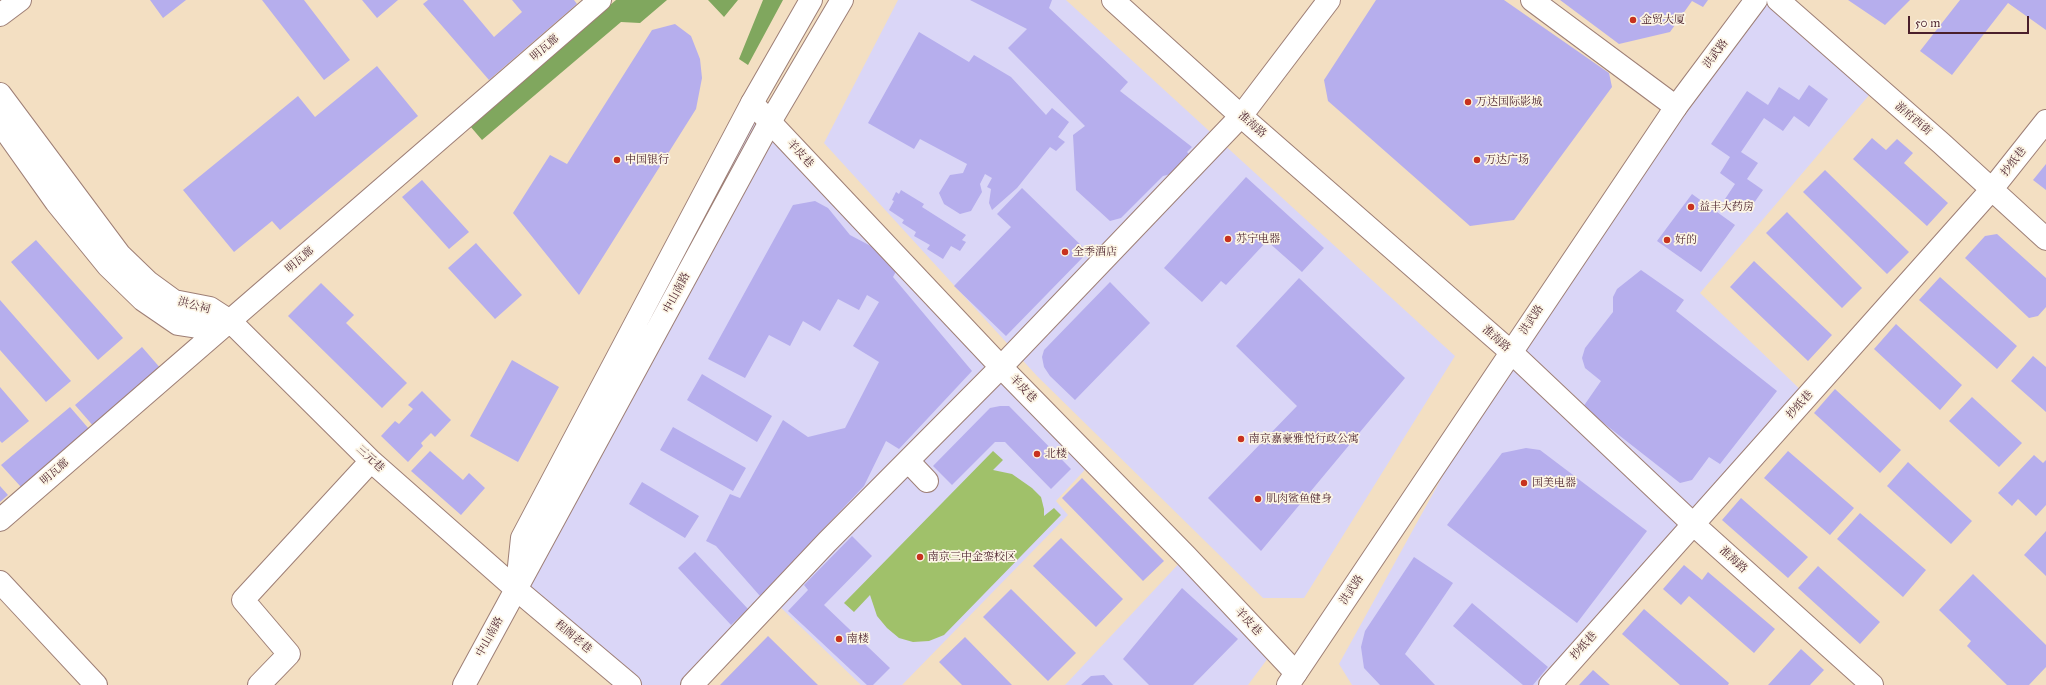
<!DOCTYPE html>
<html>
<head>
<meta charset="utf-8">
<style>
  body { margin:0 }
  #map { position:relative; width:2046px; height:685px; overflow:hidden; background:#f3dfc2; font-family:"IM FELL Great Primer",serif }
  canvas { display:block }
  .scale { position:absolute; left:1908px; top:16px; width:121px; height:18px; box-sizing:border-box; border:2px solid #4a1f2b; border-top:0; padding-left:5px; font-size:12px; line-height:14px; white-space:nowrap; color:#4a1f2b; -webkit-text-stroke:3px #fcf5e5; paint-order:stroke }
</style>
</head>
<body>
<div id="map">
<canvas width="2046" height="685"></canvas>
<div class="scale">50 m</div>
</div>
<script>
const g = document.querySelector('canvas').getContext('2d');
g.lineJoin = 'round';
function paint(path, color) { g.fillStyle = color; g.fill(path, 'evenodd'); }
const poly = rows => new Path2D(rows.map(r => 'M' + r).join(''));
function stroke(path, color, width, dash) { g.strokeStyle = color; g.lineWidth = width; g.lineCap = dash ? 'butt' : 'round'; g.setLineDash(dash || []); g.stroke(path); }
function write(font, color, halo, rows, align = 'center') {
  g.font = font + ' "IM FELL Great Primer","Noto Serif SC",serif'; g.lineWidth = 3.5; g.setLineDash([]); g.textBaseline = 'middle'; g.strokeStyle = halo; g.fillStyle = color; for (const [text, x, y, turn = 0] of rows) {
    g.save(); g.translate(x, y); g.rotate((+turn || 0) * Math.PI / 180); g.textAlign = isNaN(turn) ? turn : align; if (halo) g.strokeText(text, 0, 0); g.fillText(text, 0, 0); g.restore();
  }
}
const built = poly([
  [898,0,1066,0,1455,356,1304,598,1263,598,1037,376,824,143],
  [1756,0,1778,0,1876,87,1700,293,1807,396,1550,685,1352,685,1339,664,1511,352],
  [752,103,1093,461,1056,501,1068,515,902,685,861,685,773,600,692,685,630,685,516,589],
  [1186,556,1274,650,1248,685,1065,685]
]);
const green = poly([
  [993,451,1003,460,993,470,1012,474,1032,488,1041,497,1044,509,1044,516,1054,508,1061,515,944,635,929,641,913,642,899,638,887,628,877,616,870,595,854,612,844,603]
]);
const forest = poly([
  [616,0,667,0,640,23,621,22,482,140,470,126],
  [708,0,738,0,724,17],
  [763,0,783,0,748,65,739,59]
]);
const building = poly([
  [150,0,186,0,163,18],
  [262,0,304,0,350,60,324,80],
  [362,0,398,0,377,18],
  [428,0,463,0,494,37,522,12,512,0,574,0,577,4,489,80,423,4],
  [970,0,1052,0,1049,8,1128,82,1120,91,1192,147,1187,152,1191,156,1175,173,1163,176,1121,218,1110,221,1076,190,1073,135,1085,126,1008,48,1027,29],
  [1376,0,1504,0,1609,73,1612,87,1514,220,1470,226,1328,101,1324,80],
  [1560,0,1708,0,1703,7,1692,1,1670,32,1619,44],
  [1848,0,1910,0,1885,25],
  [1960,0,2046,0,2046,30,2008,3,1952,75,1920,51],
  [675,24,691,36,700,59,702,78,696,109,579,295,513,213,550,155,567,164,652,30],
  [919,32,969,62,974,55,1011,77,1046,115,1052,108,1069,122,1058,137,1065,142,1056,151,1050,147,1017,188,992,210,989,203,991,189,987,187,992,178,985,174,980,184,982,192,971,211,960,214,944,204,939,193,950,175,963,173,967,164,920,139,914,149,868,123],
  [377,66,418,116,280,230,272,221,234,252,183,190,298,96,315,117],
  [1809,85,1828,99,1809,127,1794,116,1783,131,1764,118,1741,152,1758,163,1747,179,1763,190,1747,213,1725,199,1735,184,1720,173,1730,157,1711,144,1747,91,1768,105,1779,87,1799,100],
  [1872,138,1886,150,1897,139,1913,153,1904,163,1948,203,1927,226,1853,159],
  [2046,164,2046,190,2033,180],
  [1825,170,1909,252,1887,274,1803,192],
  [1246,177,1324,248,1302,272,1267,241,1226,285,1221,281,1202,302,1164,268],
  [422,180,469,232,449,249,402,197],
  [1022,188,1088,252,1006,336,954,286,1011,227,997,214],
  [901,190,924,204,922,207,966,235,962,240,966,242,960,251,951,246,943,259,927,249,930,245,914,236,916,232,902,223,904,220,889,210,894,201,892,200,896,192,899,194],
  [1692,194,1735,225,1701,272,1657,241],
  [815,201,828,208,850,235,901,262,893,277,972,371,899,449,886,441,864,486,760,596,716,546,706,541,730,494,740,498,783,420,808,437,845,428,879,362,853,346,879,302,867,295,859,310,838,299,820,331,803,321,790,346,769,335,745,378,708,359,793,205],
  [1787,212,1862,288,1842,308,1766,233],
  [1997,234,2046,278,2046,307,2038,316,2029,318,1965,258,1985,236],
  [36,240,123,338,98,360,11,262],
  [476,243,522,295,495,319,448,268],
  [1754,261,1832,335,1808,361,1730,287],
  [1641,270,1684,300,1676,311,1777,391,1720,464,1709,457,1692,480,1680,483,1583,407,1601,381,1585,368,1582,358,1585,348,1613,312,1613,297,1617,289],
  [1940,277,2017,346,1997,369,1919,300],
  [1299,278,1405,378,1261,551,1208,498,1297,406,1236,346],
  [1110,282,1150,323,1075,400,1050,376,1044,367,1042,357,1044,350],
  [321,283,354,315,346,323,407,383,382,408,288,316],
  [0,300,71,381,46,402,0,350],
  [1896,324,1962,385,1940,410,1874,349],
  [142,347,162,370,95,428,75,405],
  [2033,356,2046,367,2046,412,2011,381],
  [512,360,559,387,518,462,470,436],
  [702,374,772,416,757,442,687,400],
  [0,387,29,421,2,443,0,441],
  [1835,389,1901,450,1880,473,1814,413],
  [422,391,451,420,435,437,431,433,421,443,423,446,408,462,381,436,395,421,399,424,413,409,408,405],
  [1972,397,2022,443,1999,467,1949,421],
  [1000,406,1009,406,1071,469,1051,489,1005,442,995,442,952,485,933,466,990,408],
  [70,407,89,429,21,487,1,465],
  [673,427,746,468,733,491,660,450],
  [1526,448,1540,450,1647,531,1577,623,1447,525,1502,453],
  [430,451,463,480,469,473,485,488,461,515,411,471],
  [1788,451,1854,508,1830,535,1764,478],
  [2034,455,2043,463,2046,460,2046,505,2036,516,2018,499,2012,506,1998,493],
  [1908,462,1972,521,1951,544,1887,486],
  [1082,478,1164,561,1143,581,1062,498],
  [642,482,699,516,685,538,629,504],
  [0,486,8,495,0,502],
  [1741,498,1808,557,1788,578,1722,520],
  [1860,513,1926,570,1903,597,1837,539],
  [2046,531,2046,576,2024,555],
  [852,536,872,556,824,605,890,668,873,685,867,685,788,611,808,590,804,585],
  [1061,538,1123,599,1096,627,1033,566],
  [695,552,748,609,731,625,678,568],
  [1414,557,1453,583,1405,654,1435,685,1380,685,1364,668,1361,647,1365,631],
  [1684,565,1702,580,1708,572,1775,629,1754,653,1689,596,1681,605,1663,589],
  [1818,566,1880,622,1860,644,1798,588],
  [1973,574,2046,645,2046,667,2029,685,2007,685,1967,646,1971,641,1939,610],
  [1182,588,1238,639,1193,685,1149,685,1123,659],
  [1011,589,1076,653,1048,681,983,617],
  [1472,603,1548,667,1533,685,1523,685,1453,626],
  [1644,609,1729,683,1728,685,1680,685,1622,634],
  [768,636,818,685,720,685],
  [965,637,1012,685,962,685,939,662],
  [1801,649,1824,670,1810,685,1768,685],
  [1593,670,1610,685,1579,685],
  [1104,675,1113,685,1081,685,1091,676]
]);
const minor = poly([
  [1532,0,1676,107],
  [1778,0,1941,143,2046,239],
  [0,15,20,0],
  [0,94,120,255,148,282,174,301,210,308,230,321,371,461,516,589,630,685],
  [752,103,1001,367,1186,556,1296,673],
  [0,123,56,202,108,266,143,300,178,324,204,328,229,321],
  [1511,352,1693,524,1872,685],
  [908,461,927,481],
  [0,520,600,0],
  [0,582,96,685],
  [259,685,289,654,243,600,371,461],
  [692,685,827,542,1001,367,1241,116,1329,0],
  [1550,685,1992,189,2046,121]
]);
const major = poly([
  [1113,0,1241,116,1511,352],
  [518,576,522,538,752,103,811,0],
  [464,685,770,122,842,0],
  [1288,685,1676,107,1756,0]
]);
const markers = [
  [1633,20,4,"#c8321e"],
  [1468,102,4,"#c8321e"],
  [617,160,4,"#c8321e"],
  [1477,160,4,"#c8321e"],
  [1691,207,4,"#c8321e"],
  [1228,239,4,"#c8321e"],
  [1667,240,4,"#c8321e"],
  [1065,252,4,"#c8321e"],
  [1241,439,4,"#c8321e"],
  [1037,454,4,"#c8321e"],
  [1524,483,4,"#c8321e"],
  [1258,499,4,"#c8321e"],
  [920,557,4,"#c8321e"],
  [839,639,4,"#c8321e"]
];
const poiNames = [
  ["金贸大厦",1641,20],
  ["万达国际影城",1476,102],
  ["中国银行",625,160],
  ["万达广场",1485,160],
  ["益丰大药房",1699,207],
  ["苏宁电器",1236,239],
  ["好的",1675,240],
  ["全季酒店",1073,252],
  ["南京嘉豪雅悦行政公寓",1249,439],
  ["北楼",1045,454],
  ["国美电器",1532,483],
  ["肌肉鲨鱼健身",1266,499],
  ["南京三中金銮校区",928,557],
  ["南楼",847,639]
];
const streetNames = [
  ["明瓦廊",545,48,-41],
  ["洪武路",1716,54,-53],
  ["游府西街",1913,119,40],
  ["淮海路",1252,125,41],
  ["羊皮巷",800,154,47],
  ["抄纸巷",2014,162,-52],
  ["明瓦廊",300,260,-41],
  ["中山南路",677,293,-62],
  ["洪公祠",194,306,15],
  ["洪武路",1532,320,-56],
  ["淮海路",1496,339,41],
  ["羊皮巷",1023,389,46],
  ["抄纸巷",1800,405,-48],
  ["三元巷",370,459,43],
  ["明瓦廊",55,472,-41],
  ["淮海路",1733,560,42],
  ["洪武路",1352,590,-56],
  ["羊皮巷",1248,622,47],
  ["中山南路",490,637,-61],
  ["程阁老巷",573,637,40],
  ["抄纸巷",1584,646,-48]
];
paint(built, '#dad6f7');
paint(green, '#a0c16a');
paint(forest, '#80a75e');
paint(building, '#b6aeed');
stroke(minor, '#9e7f76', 24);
stroke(major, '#9e7f76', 24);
stroke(minor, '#fff', 22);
stroke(major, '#fff', 22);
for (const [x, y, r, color] of markers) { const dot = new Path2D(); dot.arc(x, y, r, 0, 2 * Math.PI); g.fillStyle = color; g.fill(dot); stroke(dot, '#fcf5e5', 1.5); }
write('11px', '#4a1f2b', '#fcf5e5', poiNames, 'left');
write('11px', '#4a1f2b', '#fcf5e5', streetNames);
</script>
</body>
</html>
